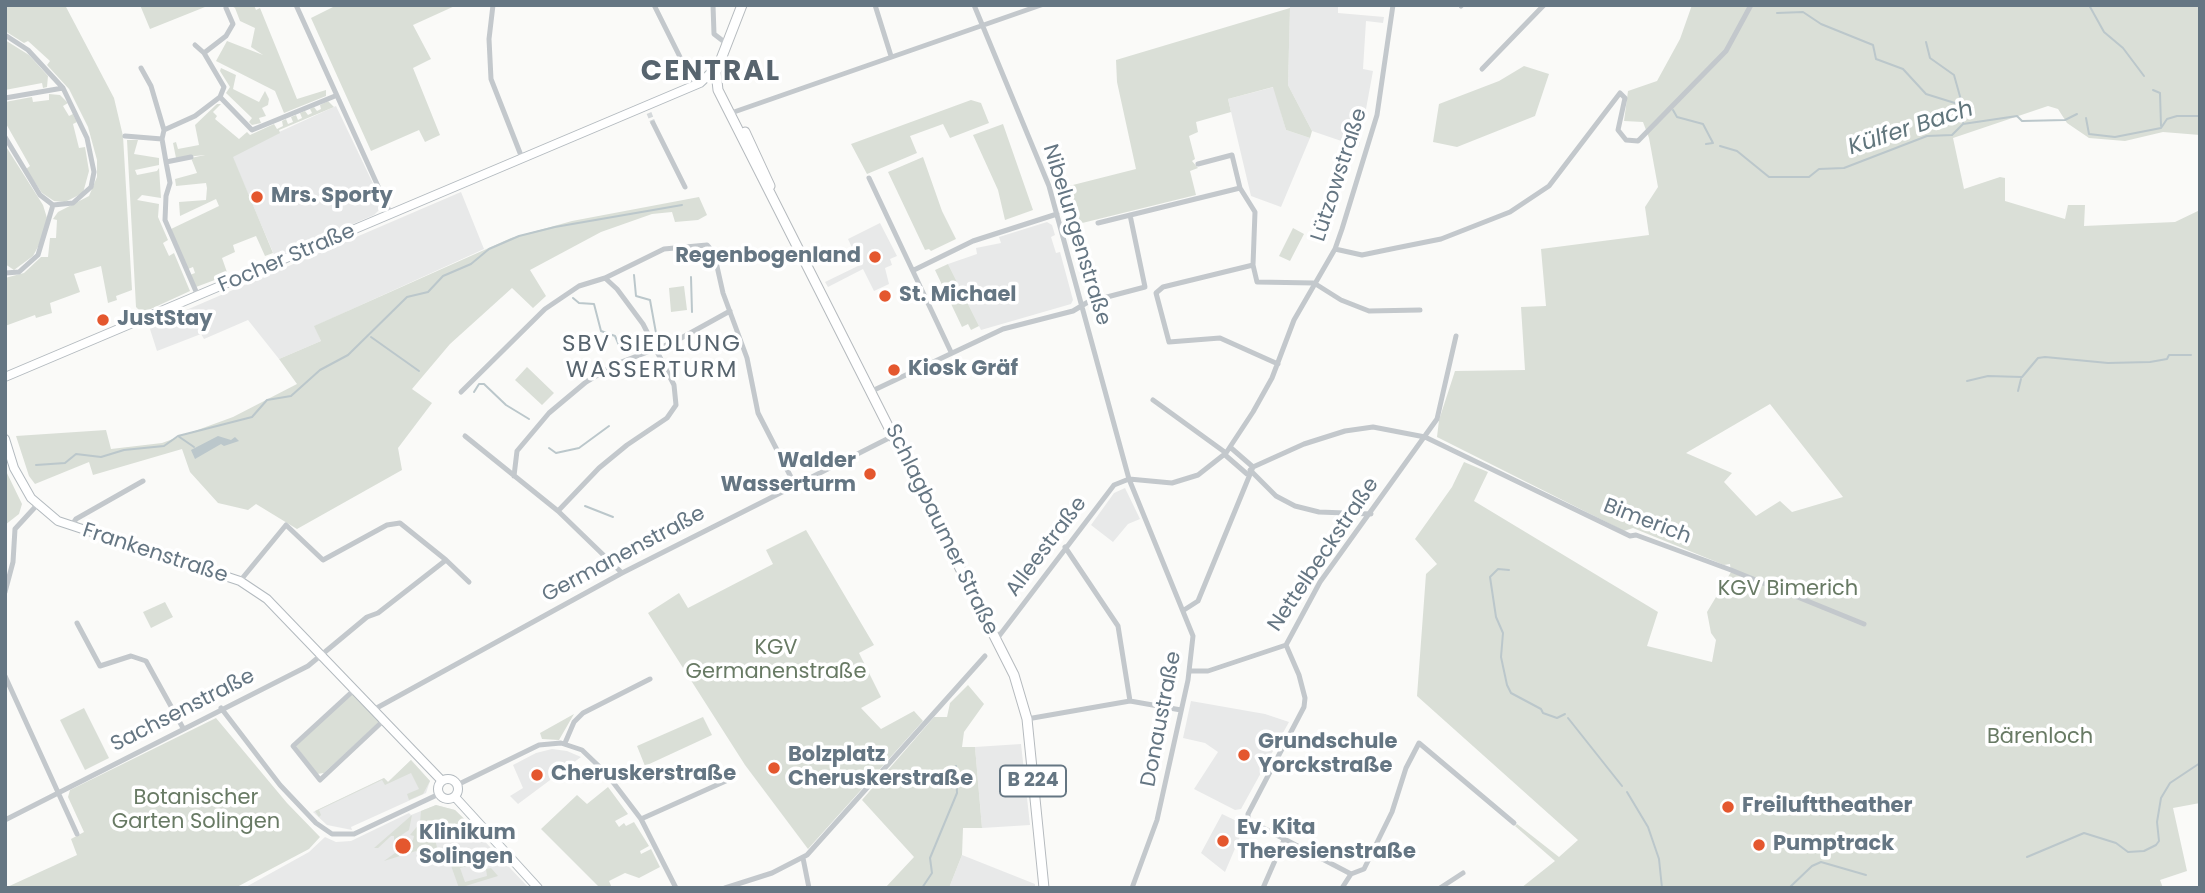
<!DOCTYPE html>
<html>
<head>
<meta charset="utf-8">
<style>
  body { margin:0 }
  #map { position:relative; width:2205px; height:893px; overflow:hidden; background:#fafaf8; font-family:Poppins,sans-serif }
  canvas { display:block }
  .frame { position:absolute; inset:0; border:7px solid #657683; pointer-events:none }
</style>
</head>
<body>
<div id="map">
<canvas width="2205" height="893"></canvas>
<div class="frame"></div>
</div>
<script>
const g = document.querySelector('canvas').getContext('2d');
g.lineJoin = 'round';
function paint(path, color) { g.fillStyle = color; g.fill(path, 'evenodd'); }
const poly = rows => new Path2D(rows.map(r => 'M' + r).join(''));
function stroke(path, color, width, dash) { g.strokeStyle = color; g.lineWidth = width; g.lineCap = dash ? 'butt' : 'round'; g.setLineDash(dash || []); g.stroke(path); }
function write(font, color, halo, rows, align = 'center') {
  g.font = font + ' Poppins,sans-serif'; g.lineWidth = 7; g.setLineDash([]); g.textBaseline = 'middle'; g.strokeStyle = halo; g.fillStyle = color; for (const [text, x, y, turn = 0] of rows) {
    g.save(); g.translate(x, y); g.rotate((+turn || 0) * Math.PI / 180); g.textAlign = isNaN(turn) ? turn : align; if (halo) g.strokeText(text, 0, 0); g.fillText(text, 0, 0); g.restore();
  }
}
const built = poly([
  [1290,5,1338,5,1338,13,1384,17,1383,23,1366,21,1363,69,1373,71,1359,147,1312,131,1288,85],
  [1274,87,1286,130,1310,138,1281,207,1251,196,1228,99],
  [336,106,379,196,379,210,374,215,275,257,231,154],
  [461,192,484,249,315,326,321,341,279,359,248,320,204,339,201,334,157,351,149,326],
  [1047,222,1052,225,1055,235,1051,237,1056,253,1060,252,1073,300,1071,304,981,330,948,264,977,254,976,248,1001,243,999,237],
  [880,223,897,256,890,259,892,265,885,268,889,284,874,291,863,269,828,287,825,282,860,265,848,239],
  [1125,488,1140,519,1128,524,1113,542,1091,525,1114,493],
  [1191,701,1265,714,1289,722,1241,809,1235,810,1194,789,1218,752,1205,743,1183,738],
  [1021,744,1030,825,982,828,975,747],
  [552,749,567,751,581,757,518,804,510,796,523,788,513,765,536,753],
  [411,760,430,781,426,793,351,827,352,830,327,825,313,812,384,778,388,782],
  [436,805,455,810,529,888,244,888,309,852,325,837,336,842,351,841,409,813,411,815],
  [1222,814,1245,825,1225,872,1201,853],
  [962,855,1035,884,1035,888,949,888]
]);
const green = poly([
  [5,5,65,5,114,98,123,136,132,290,116,296,117,300,108,303,101,266,74,274,80,292,50,303,52,313,36,318,35,315,5,326,5,278,24,273,41,257,48,257,50,238,56,238,57,220,53,219,58,212,89,196,97,177,97,160,88,127,69,89,47,65,50,61,28,41,24,43,5,31],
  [140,5,210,5,150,29],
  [230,5,254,5,256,10,260,8,297,99,326,90,326,96,284,113,275,91,216,61,227,41,263,55,251,47,255,28,240,21,235,8],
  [337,5,457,5,413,25,431,59,413,68,440,135,425,142,419,130,371,151,311,18],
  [1692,5,2200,5,2200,135,2163,132,2125,141,2089,138,2067,123,2058,109,2048,106,1953,138,1964,189,2000,177,2005,178,2005,201,2065,219,2068,205,2085,205,2084,226,2175,222,2200,210,2200,803,2173,808,2187,871,2160,880,2163,888,1521,888,1555,861,1515,826,1517,824,1559,857,1578,840,1417,696,1426,574,1437,564,1415,539,1452,487,1464,462,1488,472,1474,501,1658,612,1647,646,1712,662,1716,640,1711,633,1707,612,1731,572,1730,564,1724,565,1633,528,1624,531,1437,437,1439,420,1455,371,1525,370,1521,307,1546,306,1541,249,1649,235,1645,207,1658,187,1649,138,1643,122,1624,121,1628,91,1657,81,1680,39],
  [1770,404,1843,497,1792,512,1780,501,1756,516,1724,482,1732,473,1686,453],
  [1290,8,1288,85,1312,131,1310,138,1286,130,1273,87,1228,99,1231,112,1196,122,1198,132,1189,136,1195,159,1192,161,1198,168,1190,171,1196,195,1066,227,1057,189,1136,169,1117,82,1116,60],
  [5,40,29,55,48,76,47,87,43,88,42,83,5,90],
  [1524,66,1549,74,1535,116,1457,147,1433,142,1439,104,1499,81],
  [221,68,236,75,233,89,259,102,265,91,269,99,268,105,262,108,266,116,259,118,261,123,252,125,249,122,252,118,226,93,230,87,220,71],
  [49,94,60,95,68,103,63,106,69,116,73,114,77,122,73,124,79,148,85,147,89,171,83,193,65,202,54,201,42,193,26,169,30,166,5,122,5,102,32,97,33,102,49,100],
  [971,100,981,103,989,123,950,138,943,124,910,136,917,153,867,174,851,144],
  [328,101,334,107,279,130,280,133,233,157,273,253,265,256,256,236,233,245,235,252,222,258,228,275,196,287,190,275,195,273,193,267,188,269,171,229,219,206,216,199,180,216,179,202,206,200,207,188,206,183,176,186,175,179,197,173,191,158,205,155,176,158,173,143,176,142,178,149,199,145,195,125,217,104,221,104,213,112,217,116,215,119,239,139,247,132,250,135,274,124,277,129,283,126,282,121,286,119,288,124,293,122,291,117,296,115,298,120,302,118,300,113,305,111,308,115,312,113,310,109,314,107,317,111,321,109,320,105],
  [1003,124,1033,210,1005,220,998,190,973,135],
  [127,140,138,140,134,154,159,158,159,165,135,170,137,175,157,171,159,168,161,198,142,195,137,200,159,204,158,217,168,240,163,243,169,256,174,253,190,291,142,313,136,307],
  [5,145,43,205,47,218,40,243,33,256,14,270,5,264],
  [923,157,942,211,956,239,931,251,929,249,925,250,888,172],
  [699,197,707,215,698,220,675,222,672,212,652,214,601,232,530,270,546,296,533,308,512,288,450,344,412,389,432,403,398,448,402,470,297,529,256,504,248,510,218,503,190,472,182,449,93,475,89,462,35,484,29,476,16,436,106,430,111,449,162,443,233,417,297,384,279,359,321,341,314,326,511,238,572,221],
  [1293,228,1304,234,1290,261,1279,256],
  [948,264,979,326,971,330,968,324,962,327,935,270],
  [684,286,687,310,671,312,669,288],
  [527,367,554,393,542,405,515,380],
  [5,469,22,504,19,514,5,525],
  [806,530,874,645,859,653,881,697,861,708,881,729,914,711,923,721,808,849,745,765,648,613,679,593,688,608,773,564,766,550],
  [165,602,173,617,151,628,143,612],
  [968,685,984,704,964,732,962,747,975,747,982,828,963,828,962,855,949,888,885,888,914,857,862,800,934,717,947,717,950,703],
  [352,693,379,722,324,773,317,774,296,746],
  [84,708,109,758,85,770,60,720],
  [574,714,559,740,542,739,540,733],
  [703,717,712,735,645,766,637,746],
  [216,718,287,803,320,837,309,849,235,888,5,888,77,855,71,839,84,832,68,797,70,790],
  [411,760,430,781,423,794,409,800,407,794,419,789,411,773,385,785,382,780,319,810,321,815,319,817,315,811,384,778,388,782],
  [608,787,628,814,615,821,619,827,624,823,626,826,634,822,649,846,640,851,641,854,651,849,660,867,639,878,625,873,609,881,612,888,600,888,541,829,577,795,587,804],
  [436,805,455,810,476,830,459,837,457,832,435,840,439,854,454,850,450,857,456,856,460,866,479,860,480,855,488,864,484,866,482,862,460,868,465,882,487,876,486,869,491,868,498,876,459,888,449,860,434,864,432,857,420,861,416,851,384,861,413,840,414,836,410,835,420,823,421,811],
  [412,815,409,830,394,840,394,836,391,836,378,848,374,848]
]);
const water = poly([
  [218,436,231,440,235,437,239,441,224,446,221,444,195,459,191,450]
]);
const stream = poly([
  [2089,5,2104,32,2123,48,2144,76],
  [1777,13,1803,12,1821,24,1873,45,1876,59,1903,69,1926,94,1958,104,1963,122],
  [1926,42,1930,58,1954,75,1961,100,1959,103],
  [2153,90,2160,93,2161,126],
  [1673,110,1677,117,1703,124,1713,143,1706,144],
  [2086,118,2089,134,2115,137,2161,128,2167,119,2177,116,2200,116],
  [1720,146,1737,151,1769,177,1809,177,1819,169,1844,168,1927,136,1952,135,1963,124,2017,116,2022,121,2065,120,2077,114],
  [634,275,636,296,650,300,656,333],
  [691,277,692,312],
  [573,298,579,303,594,304,601,331,615,336,622,352],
  [371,337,419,371],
  [1967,381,1988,376,2022,377,2038,358,2045,357,2108,363,2150,362,2167,359,2169,355,2191,355],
  [2018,391,2021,379],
  [474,392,479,384,484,384,506,405,529,419],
  [178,436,194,447],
  [549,448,556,453,579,448,609,426],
  [36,465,65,463,76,454,101,457,124,450,164,446,178,436,252,417,267,400,291,396,320,370,348,355,407,297,428,292,443,276,471,264,489,249,519,236,555,227,682,205],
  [585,506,613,517],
  [1509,570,1498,569,1490,577,1496,617,1503,633,1501,657,1507,685,1511,693,1541,709,1543,713,1557,718,1565,714],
  [1568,718,1622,786],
  [1627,792,1648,827,1659,859,1662,888],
  [2027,857,2084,833,2116,843,2128,852,2144,851,2156,845,2159,841,2157,822,2161,798,2170,783,2200,763],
  [922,888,932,873,930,858,957,793,956,766],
  [1789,888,1812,866,1821,862,1866,875]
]);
const streetTunnel = poly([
  [649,113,653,123]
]);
const street = poly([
  [296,5,391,215],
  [493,5,489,39,491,79,522,158],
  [654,5,694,85],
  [713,5,714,34,727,44],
  [875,5,891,56],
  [974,5,1049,186,1129,479,1193,636,1188,680,1157,820,1132,888],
  [1461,6,1462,5],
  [226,8,233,24,226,36,204,53,224,87,220,97,252,130,335,96],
  [5,35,28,50,63,88,87,138,94,172,91,187,73,203,53,205],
  [195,45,204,53],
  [141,68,151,86,164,130,162,139,166,162],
  [1482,69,1544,5],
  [5,98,63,88],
  [734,112,1041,5],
  [653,123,685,187],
  [164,130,195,116,220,97],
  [125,136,162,139],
  [5,137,40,195,53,205],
  [191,157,166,162,170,183,166,196,165,220,198,296],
  [1198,164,1232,155,1240,188,1255,212,1253,265,1257,282,1314,283,1341,300,1369,311,1420,310],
  [869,178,951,352],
  [1098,223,1240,188],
  [1335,249,1362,255,1396,248,1441,239,1510,212,1549,186,1620,93,1625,98,1618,130,1626,140,1638,141,1726,51,1751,5],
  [1253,265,1163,287,1156,293,1169,342,1220,338,1278,364],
  [914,270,973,241,1057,214],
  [5,273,19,272,38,255,53,205],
  [872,391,1003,329,1073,311,1088,302,1145,287,1130,215],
  [461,392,545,309,579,286,605,278,664,249,707,245,714,253,723,293,747,358,758,413,795,485],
  [1153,400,1226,453],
  [465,436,558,511,622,573],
  [1230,447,1253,467],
  [1224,454,1247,474],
  [1250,470,1276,496,1295,506,1319,512,1371,514],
  [514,476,517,451,549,413,586,382,616,364,674,342,730,311],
  [558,511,599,468,627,445,667,418,676,405,674,385,643,324,617,289,605,278],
  [72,525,76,519,143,481],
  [1065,547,1118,626,1130,701],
  [446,560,469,582],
  [5,592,13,562,15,529,37,505],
  [1184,610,1198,601,1253,467,1304,444,1345,431,1373,427,1425,437,1630,536,1636,535,1731,570,1864,624],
  [77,623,100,666,131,656,146,661,183,728],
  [996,640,1114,485,1129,479,1172,483,1198,475,1226,453,1253,412,1272,378,1294,320,1335,249,1342,229,1377,115,1393,5],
  [1286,645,1299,675,1305,698,1304,707,1248,814,1248,820,1351,874],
  [1189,671,1208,671,1286,645,1320,582,1437,419,1456,336],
  [5,676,77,834],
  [354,690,293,746,320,780,383,721],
  [221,708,280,785,316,823,332,834,354,834,439,794],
  [373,710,622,573,893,436],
  [1027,719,1130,701,1181,710],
  [565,743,574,722,583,713,650,679],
  [457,785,539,745,561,743,582,750,606,773,641,819,676,888],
  [641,819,728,780],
  [5,820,308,666,367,617,378,613,446,560,400,523,387,525,323,560,286,525,240,581],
  [803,858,809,888],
  [725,888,772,873,807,855,985,656],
  [1263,888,1284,840],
  [1342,888,1351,874,1364,869,1392,812,1406,768,1419,743,1514,823],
  [1440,888,1463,873]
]);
const secondary = poly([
  [5,377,700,83,717,67],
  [5,439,14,468,31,498,58,521,240,581,267,599,442,781],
  '438 789a10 10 0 1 1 20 0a10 10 0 1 1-20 0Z',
  [455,797,538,888]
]);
const primary = poly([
  [742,5,716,72,718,90,1014,675,1027,719,1044,888],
  [745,132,770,186]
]);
const markers = [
  [257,197,7,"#e4572e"],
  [875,257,7,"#e4572e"],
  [885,296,7,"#e4572e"],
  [103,320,7,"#e4572e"],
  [894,370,7,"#e4572e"],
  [870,474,7,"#e4572e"],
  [1244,755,7,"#e4572e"],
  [774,768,7,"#e4572e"],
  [537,775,7,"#e4572e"],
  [1728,807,7,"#e4572e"],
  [1223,841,7,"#e4572e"],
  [1759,845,7,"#e4572e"],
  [403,846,9,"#e4572e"]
];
const shields = [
  [1033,781,66]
];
const shieldNames = [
  ["B 224",1033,781]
];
const streetNames = [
  ["Lützowstraße",1340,175,-72],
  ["Nibelungenstraße",1076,235,73],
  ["Focher Straße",287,259,-23],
  ["Bimerich",1647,522,21],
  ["Schlagbaumer Straße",941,530,64],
  ["Alleestraße",1047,547,-53],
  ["Frankenstraße",155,554,18],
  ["Germanenstraße",624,555,-28],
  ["Nettelbeckstraße",1324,555,-56],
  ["Sachsenstraße",183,711,-27],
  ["Donaustraße",1162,719,-79]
];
const poiNames = [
  ["Mrs. Sporty",271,197],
  ["Regenbogenland",861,257,"right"],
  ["St. Michael",899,296],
  ["JustStay",117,320],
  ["Kiosk Gräf",908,370],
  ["Walder",856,462,"right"],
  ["Wasserturm",856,486,"right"],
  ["Grundschule",1258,743],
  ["Yorckstraße",1258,767],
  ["Bolzplatz",788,756],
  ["Cheruskerstraße",788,780],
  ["Cheruskerstraße",551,775],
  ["Freilufttheather",1742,807],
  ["Ev. Kita",1237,829],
  ["Theresienstraße",1237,853],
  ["Klinikum",419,834],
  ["Solingen",419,858],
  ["Pumptrack",1773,845]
];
const parkNames = [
  ["KGV Bimerich",1788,590],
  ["KGV",776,649],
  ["Germanenstraße",776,673],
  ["Bärenloch",2040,738],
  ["Botanischer",196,799],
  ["Garten Solingen",196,823]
];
const waterNames = [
  ["Külfer Bach",1911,129,-18]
];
const neighbourhoodNames = [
  ["SBV SIEDLUNG",652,345],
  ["WASSERTURM",652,371]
];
const districtNames = [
  ["CENTRAL",711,73]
];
paint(built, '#e8e9e9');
paint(green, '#dadfd7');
paint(water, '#bbc7cb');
stroke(stream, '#bbc7cb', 2);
stroke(streetTunnel, '#d5d9db', 5, [5, 2.5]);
stroke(secondary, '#b3babf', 10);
stroke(primary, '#b5babe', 11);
stroke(street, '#c3c8cc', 5);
stroke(secondary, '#fff', 8);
stroke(primary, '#fff', 9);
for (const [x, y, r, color] of markers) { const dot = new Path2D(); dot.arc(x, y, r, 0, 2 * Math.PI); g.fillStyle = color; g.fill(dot); stroke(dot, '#fff', 2.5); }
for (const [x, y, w] of shields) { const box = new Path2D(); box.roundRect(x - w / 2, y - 15.5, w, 31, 5); g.fillStyle = '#fff'; g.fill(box); stroke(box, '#657683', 2); }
write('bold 19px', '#657683', null, shieldNames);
write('21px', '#657683', '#fff', streetNames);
write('bold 21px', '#657683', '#fff', poiNames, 'left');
write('21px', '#687a64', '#fff', parkNames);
write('italic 23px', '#60757c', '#fff', waterNames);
g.letterSpacing = '2px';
write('23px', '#57646e', '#fff', neighbourhoodNames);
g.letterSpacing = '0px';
g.letterSpacing = '2px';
write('bold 28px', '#57646e', '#fff', districtNames);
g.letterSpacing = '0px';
</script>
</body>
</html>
